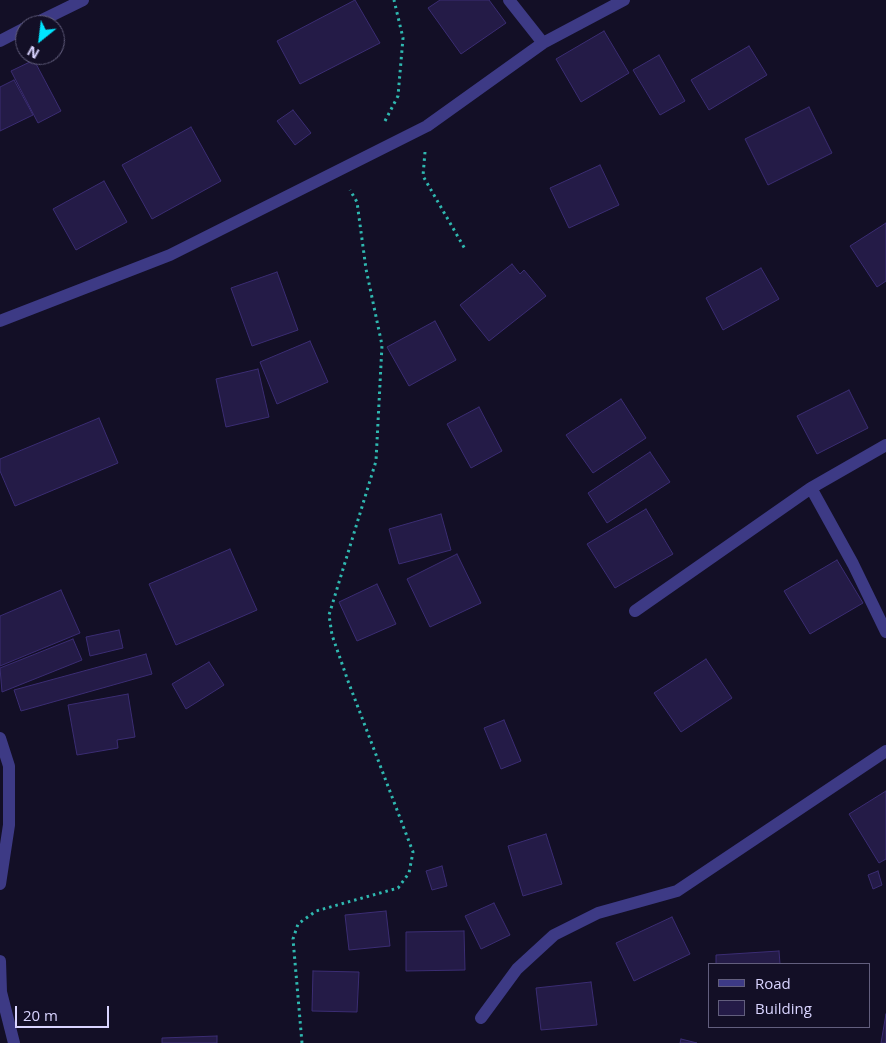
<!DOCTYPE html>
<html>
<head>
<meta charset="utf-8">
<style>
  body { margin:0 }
  #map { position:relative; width:886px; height:1043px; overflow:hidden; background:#130f26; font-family:"Open Sans",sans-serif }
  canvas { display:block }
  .legend { position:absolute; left:708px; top:963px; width:162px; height:65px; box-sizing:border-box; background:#130f26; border:1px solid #625e7d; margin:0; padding:6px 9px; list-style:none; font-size:15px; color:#d9d4ff }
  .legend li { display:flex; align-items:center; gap:10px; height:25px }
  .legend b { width:25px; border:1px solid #625e7d }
  .north { position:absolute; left:15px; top:15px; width:50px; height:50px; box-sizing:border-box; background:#130f26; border:1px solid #625e7d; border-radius:50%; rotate:209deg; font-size:14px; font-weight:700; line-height:20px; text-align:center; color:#d9d4ff }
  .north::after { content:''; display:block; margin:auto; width:18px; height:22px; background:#00e5ff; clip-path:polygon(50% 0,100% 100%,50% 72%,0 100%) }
  .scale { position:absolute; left:15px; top:1006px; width:94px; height:22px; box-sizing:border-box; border:2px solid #d9d4ff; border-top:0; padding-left:6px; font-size:15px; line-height:18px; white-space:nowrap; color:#d9d4ff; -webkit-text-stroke:4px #130f26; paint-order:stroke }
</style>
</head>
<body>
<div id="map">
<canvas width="886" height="1043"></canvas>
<ul class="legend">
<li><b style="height:6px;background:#3d3a85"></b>Road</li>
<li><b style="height:14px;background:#241b47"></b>Building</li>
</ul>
<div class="north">N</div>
<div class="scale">20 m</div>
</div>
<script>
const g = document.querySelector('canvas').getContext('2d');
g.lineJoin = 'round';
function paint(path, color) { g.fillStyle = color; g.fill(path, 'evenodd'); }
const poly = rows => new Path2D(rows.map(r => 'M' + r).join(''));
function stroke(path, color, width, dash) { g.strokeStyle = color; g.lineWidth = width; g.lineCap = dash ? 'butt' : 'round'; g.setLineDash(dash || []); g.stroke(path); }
const building = poly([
  [355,0,380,43,300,84,277,41,355,0],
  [440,0,489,0,506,23,461,54,428,8,440,0],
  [604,31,629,73,581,102,556,59,604,31],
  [749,46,767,75,709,110,691,80,749,46],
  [659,55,685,101,660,115,633,70,659,55],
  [34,60,61,111,38,123,11,71,34,60],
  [14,80,33,115,0,131,0,87,14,80],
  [809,107,832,153,768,185,745,139,809,107],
  [293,110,311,133,295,145,277,121,293,110],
  [191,127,221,181,152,219,122,165,191,127],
  [600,165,619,205,569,228,550,188,600,165],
  [104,181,127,222,76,250,53,209,104,181],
  [886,223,886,281,877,287,850,246,886,223],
  [512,264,520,274,524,270,546,296,489,341,460,305,512,264],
  [761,268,779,299,723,330,706,298,761,268],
  [277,272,298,330,252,346,231,288,277,272],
  [435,321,456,360,409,386,387,347,435,321],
  [310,341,328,382,277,404,260,362,310,341],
  [258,369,269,417,226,427,216,379,258,369],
  [849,390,868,428,817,454,797,416,849,390],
  [621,399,646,438,593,473,566,435,621,399],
  [479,407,502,451,471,468,447,424,479,407],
  [99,418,118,463,15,506,0,471,0,459,99,418],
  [650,452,670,482,607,523,588,493,650,452],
  [646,509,673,554,615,588,587,544,646,509],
  [441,514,451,550,399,564,389,529,441,514],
  [230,549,257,610,176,645,149,584,230,549],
  [457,554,481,603,430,627,407,579,457,554],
  [837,560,863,603,810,634,784,591,837,560],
  [377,584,396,624,357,641,339,602,377,584],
  [61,590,80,633,0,666,0,616,61,590],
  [119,630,123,648,90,656,86,637,119,630],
  [73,639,82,660,2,692,0,668,73,639],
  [146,654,152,674,21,711,14,690,146,654],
  [706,659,732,698,681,732,654,693,706,659],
  [209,662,224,685,186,709,172,684,209,662],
  [128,694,135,737,117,740,118,748,77,755,68,705,128,694],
  [504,720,521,761,501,769,484,728,504,720],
  [886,791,886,859,879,863,849,814,886,791],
  [546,834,562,884,523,896,508,846,546,834],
  [442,866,447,886,432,890,426,871,442,866],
  [878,871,882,885,873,889,868,875,878,871],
  [494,903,510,935,481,949,465,916,494,903],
  [386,911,390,946,349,950,345,915,386,911],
  [672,917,690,954,634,981,616,943,672,917],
  [464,931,465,970,406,971,406,932,464,931],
  [779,951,780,964,716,964,716,955,779,951],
  [313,971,359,972,357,1012,312,1011,313,971],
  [591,982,597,1025,541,1030,536,988,591,982],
  [886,1014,886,1043,881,1043,886,1014],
  [217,1036,217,1043,162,1043,162,1038,217,1036],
  [681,1039,697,1043,680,1043,681,1039]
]);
const path = poly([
  [385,121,398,96,403,38,394,0],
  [425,152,423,176,465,249],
  [302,1043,293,939,298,924,316,911,398,888,409,873,413,852,348,681,332,635,329,615,376,461,382,345,366,269,357,202,350,190]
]);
const minor = poly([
  [509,0,543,43],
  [32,25,83,0],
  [0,41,25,28],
  [0,321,170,255,427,126,543,43,624,0],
  [811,488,853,564,886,632],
  [635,611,811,488,886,445],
  [0,738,9,766,9,825,0,884],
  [0,961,1,992,14,1043],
  [481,1018,517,969,554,935,598,913,677,891,886,751]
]);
paint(building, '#241b47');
stroke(building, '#3b2d73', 1);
stroke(path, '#2fb8b0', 3, [2.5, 4]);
stroke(minor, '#3d3a85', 12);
</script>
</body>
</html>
